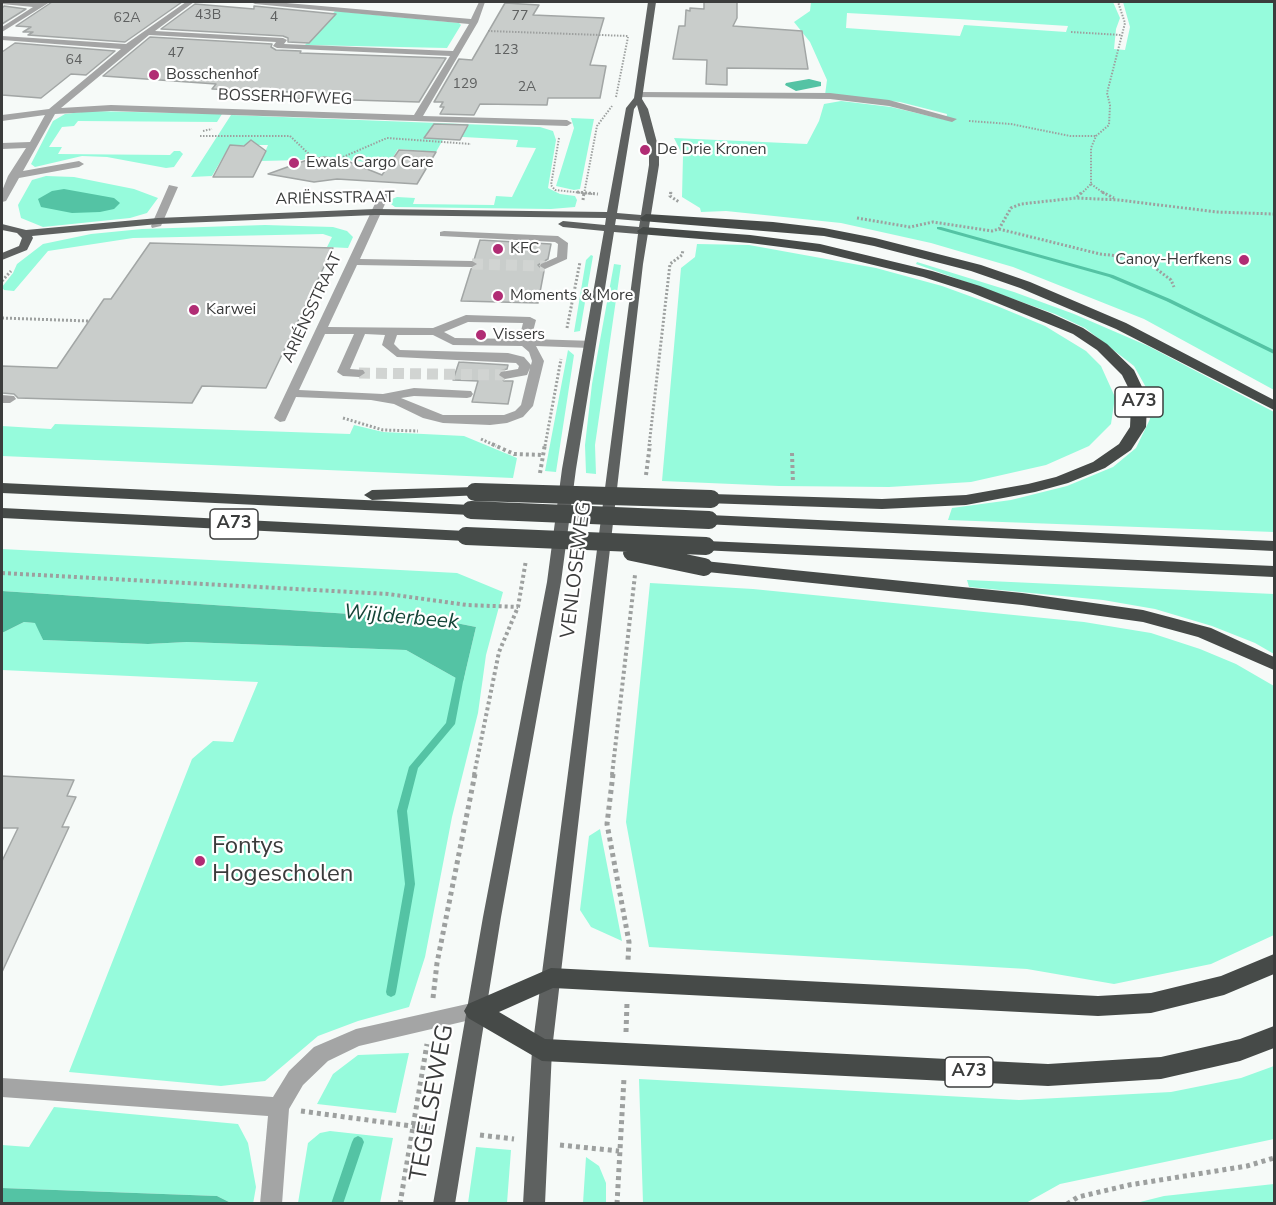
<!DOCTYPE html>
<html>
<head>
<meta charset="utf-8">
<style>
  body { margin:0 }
  #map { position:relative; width:1276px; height:1205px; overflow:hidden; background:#f6faf8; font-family:"Nunito Sans",sans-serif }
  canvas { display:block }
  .frame { position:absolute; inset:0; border:3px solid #3b3c3c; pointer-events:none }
</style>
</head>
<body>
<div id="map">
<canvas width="1276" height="1205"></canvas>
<div class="frame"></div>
</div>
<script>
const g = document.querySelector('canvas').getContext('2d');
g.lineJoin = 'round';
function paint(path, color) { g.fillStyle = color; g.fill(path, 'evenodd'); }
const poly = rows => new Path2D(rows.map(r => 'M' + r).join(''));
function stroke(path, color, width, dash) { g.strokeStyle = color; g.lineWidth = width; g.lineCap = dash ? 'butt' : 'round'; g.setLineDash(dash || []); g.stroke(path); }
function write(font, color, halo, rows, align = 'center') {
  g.font = font + ' "Nunito Sans",sans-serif'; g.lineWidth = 4.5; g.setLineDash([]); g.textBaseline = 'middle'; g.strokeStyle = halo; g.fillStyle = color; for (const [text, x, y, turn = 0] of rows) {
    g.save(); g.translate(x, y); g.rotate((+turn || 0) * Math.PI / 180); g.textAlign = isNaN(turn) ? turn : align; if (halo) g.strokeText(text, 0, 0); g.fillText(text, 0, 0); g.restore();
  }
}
const green = poly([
  [811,2,1113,2,1120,18,1116,29,1114,49,1125,50,1130,27,1123,2,1274,2,1274,390,1144,319,1013,267,931,243,841,223,726,211,701,212,700,208,682,197,683,156,674,138,807,144,819,121,824,104,841,101,891,107,946,120,947,114,900,102,825,95,827,80,810,42,794,22,810,11],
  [847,13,958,19,1068,26,1066,32,964,25,960,36,846,28],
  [335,11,459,23,461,25,447,48,305,45],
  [90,111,222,114,217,122,78,121,74,126,62,127,49,147,62,147,58,154,170,155,174,151,180,151,183,154,174,167,166,168,107,157,82,156,35,167,31,164,53,121,65,114],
  [231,115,540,127,553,131,556,140,548,188,560,194,575,196,577,200,575,207,551,209,395,207,387,201,397,197,415,198,413,204,494,205,496,196,512,197,536,148,516,147,518,140,445,136,436,152,398,149,389,164,313,157,302,160,261,161,268,145,230,145,212,176,191,177],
  [571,118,594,119,580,189,574,190,556,186,574,128],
  [46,176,74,177,134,189,158,198,147,213,130,218,43,227,21,218,18,205,32,180],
  [265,225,333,227,347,231,353,237,348,248,327,247,332,237,323,234,133,238,48,251,14,291,4,290,2,287,13,273,17,264,43,244,91,234,142,229],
  [697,244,749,245,876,268,942,286,997,306,1045,326,1086,351,1101,366,1115,397,1111,424,1089,446,1046,465,971,482,889,487,779,486,662,481,681,268,695,257],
  [591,255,593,256,580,331,574,332,586,260],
  [917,262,1014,292,1074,314,1148,346,1274,412,1274,532,948,520,952,508,1011,500,1067,486,1113,467,1136,448,1150,419,1148,391,1134,366,1085,328,1055,314,916,264],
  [614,264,621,265,595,445,596,474,586,473,585,445,592,384],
  [568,350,574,355,556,472,545,471],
  [55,424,350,434,354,425,383,432,464,436,517,458,513,478,2,456,2,426,51,429],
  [2,549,457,573,503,592,486,655,478,713,452,817,425,957,409,1007,358,1021,318,1036,265,1081,221,1086,69,1072,192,759,213,741,233,742,258,682,2,670,2,633,24,622,36,623,43,640,148,644,187,642,406,650,463,682,476,627,441,620,2,591],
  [967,580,1274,594,1274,654,1255,643,1212,626,1155,609,1103,600,969,587],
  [650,583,753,589,1084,622,1151,633,1200,649,1236,664,1274,686,1274,935,1211,964,1114,984,1027,969,649,947,626,822],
  [600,829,622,941,591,927,580,910,589,836],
  [409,1053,396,1113,317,1104,333,1074,358,1055],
  [1274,1066,1274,1139,1060,1184,1026,1203,643,1203,639,1079,1019,1100,1171,1092,1241,1078],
  [54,1107,238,1124,248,1143,256,1187,253,1204,231,1203,217,1196,2,1188,2,1145,29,1147],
  [330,1131,393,1138,380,1203,298,1203,308,1143,320,1133],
  [476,1147,511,1150,507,1203,468,1203],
  [586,1157,599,1166,606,1183,606,1203,583,1203],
  [1274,1184,1274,1203,1136,1203,1164,1196]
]);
const water = poly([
  [809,79,821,82,821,86,796,91,785,85,786,83],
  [64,189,114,198,120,203,114,209,100,212,72,213,41,207,38,199,52,191],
  [2,591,441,620,476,627,463,682,406,650,187,642,148,644,43,640,35,623,24,622,2,633],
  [2,1188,217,1196,231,1203,2,1203]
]);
const stream = poly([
  [937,227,941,227,1113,275,1170,299,1274,350,1274,354,1166,301,1109,277,937,229,937,227],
  [461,668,465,671,455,724,418,768,407,811,415,884,396,992,395,995,391,997,387,995,386,992,405,884,397,811,409,767,446,723,457,671,461,668],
  [358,1136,362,1138,364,1142,343,1204,331,1204,352,1142,354,1138,358,1136]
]);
const building = poly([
  [52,2,182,2,125,42,28,35,33,32,23,32,31,27,16,26,52,2],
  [704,2,737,2,737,18,733,26,802,31,808,69,727,68,727,85,706,84,707,60,673,59,679,26,685,26,686,10,690,11,690,8,704,9,704,2],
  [505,3,539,5,533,15,604,18,590,65,606,66,600,98,548,98,547,105,480,104,474,115,440,114,444,107,440,107,443,102,434,102,459,59,472,60,505,3],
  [195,4,254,9,254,6,336,14,309,43,288,42,288,38,283,36,161,29,195,4],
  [4,6,26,9,2,24,2,8,4,6],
  [150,37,272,44,271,47,276,50,301,51,300,53,446,58,419,102,285,98,290,92,212,89,216,84,103,76,150,37],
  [15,43,115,51,86,75,71,74,41,98,2,95,2,52,15,43],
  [434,124,468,125,460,140,424,138,434,124],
  [251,140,266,151,253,177,213,177,230,145,244,146,251,140],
  [399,150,436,152,417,184,337,179,314,182,268,174,307,160,324,157,342,159,382,175,399,150],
  [480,240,551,244,548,259,538,265,544,271,538,303,461,301,471,269,479,265,474,260,480,240],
  [150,243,333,248,266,388,202,386,192,403,18,398,14,394,2,393,2,366,57,368,104,299,111,299,150,243],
  [459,362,508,365,507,369,499,371,497,375,504,381,513,381,508,404,472,402,478,381,453,380,459,362],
  [2,776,74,780,67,796,76,797,62,827,69,827,2,972,2,861,18,828,2,828,2,776]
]);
const minorTunnel = poly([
  [472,264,545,266],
  [359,373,505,375]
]);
const pathFar3 = poly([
  [488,31,628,36],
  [1071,32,1121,35],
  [616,97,628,37],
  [969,121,1011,124,1070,136,1096,136],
  [203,131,212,129],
  [200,136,290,136,311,156],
  [559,138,551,185,555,190,593,194],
  [343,157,387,138,471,144],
  [1091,184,1105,194],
  [584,194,597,126,612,106],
  [670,194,671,191],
  [1081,194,1091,184,1091,148,1096,136,1109,125,1110,105,1107,93,1125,23,1118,2]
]);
const pathFar2 = poly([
  [577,192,598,194],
  [671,192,670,196,679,202],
  [1102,192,1114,198],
  [1077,197,1082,192],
  [583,200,584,192],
  [857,218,910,227,933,222,992,231,999,229,1011,208,1021,204,1076,198,1120,200,1216,212,1274,214],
  [999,229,1100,254,1137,258,1150,264,1171,280,1174,287],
  [2,281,11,271],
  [2,318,88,321],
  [567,328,580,262],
  [343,418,383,430,418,431],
  [481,439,496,446],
  [545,446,561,359],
  [649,446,670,264,682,255,683,250]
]);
const pathFar1 = poly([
  [492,444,514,454,543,455],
  [792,453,793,483],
  [540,473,545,444],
  [646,475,650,444],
  [2,573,388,594,467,605,518,607],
  [474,775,499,652,518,607,526,560],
  [612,775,635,575]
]);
const path = poly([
  [613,774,607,824,629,942,628,960],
  [433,998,437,963,475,774],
  [626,1032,627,1003],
  [301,1111,434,1129],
  [480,1135,514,1139],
  [560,1145,619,1151],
  [400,1204,427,1044],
  [617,1204,624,1078],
  [1067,1204,1078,1197,1129,1185,1247,1166,1274,1158]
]);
const minor = poly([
  [2,2,40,3,50,2,2,32,2,27,33,7,2,4,2,2],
  [186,2,194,2,155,31,283,38,287,40,284,44,453,51,469,24,255,4,251,2,275,2,471,19,479,2,485,2,478,22,423,116,567,120,572,123,567,126,111,111,55,114,23,171,79,161,84,164,79,167,19,178,6,201,2,202,2,191,8,176,26,148,2,149,2,143,30,142,45,115,2,121,2,115,49,109,121,49,2,40,2,36,126,44,186,2],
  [149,35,276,42,273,46,277,48,450,56,414,115,111,105,61,108,149,35],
  [639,92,830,93,889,100,957,119,952,122,889,106,830,99,636,97,635,95,639,92],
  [169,185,178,187,161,226,152,228,151,226,169,185],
  [385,190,390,193,360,259,472,261,477,264,472,267,357,265,328,327,433,328,466,315,530,317,536,320,531,339,594,341,596,344,590,348,536,346,544,361,533,406,523,417,507,423,490,425,443,423,423,418,394,404,371,400,296,397,285,421,280,422,274,418,380,193,385,190],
  [468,322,523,323,519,339,455,338,444,332,468,322],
  [325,334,354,334,337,372,343,376,359,377,365,373,363,370,350,369,365,334,385,335,382,345,397,357,516,363,519,366,518,369,501,372,499,375,505,379,527,375,530,368,521,405,515,411,504,415,443,415,401,398,414,396,467,398,471,397,473,394,471,391,414,388,383,394,299,390,325,334],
  [397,335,433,335,453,345,522,346,529,352,532,361,531,365,524,357,508,353,400,350,394,344,397,335],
  [444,231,558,236,568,243,567,259,545,269,540,266,541,264,557,257,558,244,555,242,440,236,440,232,444,231],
  [2,395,14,396,16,399,10,403,2,403,2,395],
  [476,1002,483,1005,486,1011,483,1017,359,1046,328,1061,303,1085,289,1109,282,1204,260,1204,268,1116,2,1097,2,1078,273,1097,289,1071,314,1047,356,1029,476,1002]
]);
const major = poly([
  [648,2,656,2,642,99,648,109,659,150,659,165,643,264,552,1050,545,1204,523,1204,532,1050,638,234,614,232,576,469,561,582,501,917,455,1204,433,1204,483,917,547,582,562,469,604,231,563,227,558,224,563,221,605,225,606,218,375,215,158,224,32,236,33,238,27,250,2,260,2,253,19,246,22,238,17,233,2,230,2,224,26,230,158,218,375,209,607,212,626,108,634,98,648,2],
  [637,105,649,150,649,165,641,215,617,213,634,109,637,105],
  [616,219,640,221,639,227,615,225,616,219]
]);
const highway = poly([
  [646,214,773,222,824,228,875,238,981,265,1030,282,1126,323,1274,400,1274,410,1116,329,1020,288,971,271,874,246,824,236,642,221,640,218,646,214],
  [643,227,750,235,820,244,932,271,980,286,1050,313,1083,328,1107,344,1134,370,1143,389,1147,405,1146,427,1131,450,1105,468,1068,483,1035,492,966,505,882,509,705,503,703,499,705,495,711,494,882,499,966,495,1028,484,1056,477,1093,462,1119,444,1130,427,1131,405,1129,389,1122,375,1097,350,1073,334,970,292,923,277,820,252,750,243,639,234,637,231,643,227],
  [2,483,471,505,479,510,471,515,2,493,2,483],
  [475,487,481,489,483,492,481,495,372,500,364,495,372,490,475,487],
  [2,508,466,531,472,532,475,536,472,540,466,541,2,518,2,508],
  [709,515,1274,541,1274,551,703,524,701,520,703,516,709,515],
  [706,541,1274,566,1274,577,700,550,697,546,700,542,706,541],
  [704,561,1022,593,1143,610,1211,628,1274,657,1274,670,1198,637,1143,622,1022,605,698,571,695,567,698,563,704,561],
  [1274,954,1274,974,1224,995,1151,1013,1098,1016,553,988,499,1012,545,1039,1048,1064,1161,1057,1240,1039,1274,1026,1274,1048,1240,1061,1161,1079,1048,1086,542,1061,468,1018,464,1011,468,1004,551,968,1098,996,1151,993,1221,976,1274,954]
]);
const highwayBridge = poly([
  [475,492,711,499],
  [471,510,709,520],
  [466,536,706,546],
  [632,552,704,567]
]);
const markers = [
  [154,75,6,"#b12c74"],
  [645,150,6,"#b12c74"],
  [294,163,6,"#b12c74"],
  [498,249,6,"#b12c74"],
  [1244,260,6,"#b12c74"],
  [498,296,6,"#b12c74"],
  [194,310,6,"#b12c74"],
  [481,335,6,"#b12c74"],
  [200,861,6,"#b12c74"]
];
const farNumbernames = [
  ["43B",208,16],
  ["77",520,17],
  ["4",274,18],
  ["62A",127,19],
  ["123",506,51],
  ["47",176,54],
  ["64",74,61],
  ["129",465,85],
  ["2A",527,88]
];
const farPoinames = [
  ["Bosschenhof",166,75],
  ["De Drie Kronen",657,150],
  ["Ewals Cargo Care",306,163],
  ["KFC",510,249],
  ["Canoy-Herfkens",1232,260,"right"],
  ["Moments & More",510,296],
  ["Karwei",206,310],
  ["Vissers",493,335]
];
const farStreetnames = [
  ["BOSSERHOFWEG",285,98,2],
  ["ARIËNSSTRAAT",335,199,-1],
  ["ARIÉNSSTRAAT",313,308,-65]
];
const shields = [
  [1139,402,48],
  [234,524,48],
  [969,1072,48]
];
const shieldNames = [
  ["A73",1139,402],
  ["A73",234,524],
  ["A73",969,1072]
];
const streetNames = [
  ["VENLOSEWEG",577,570,-83]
];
const waterNames = [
  ["Wijlderbeek",401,618,5]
];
const nearPoinames = [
  ["Fontys",212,847],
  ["Hogescholen",212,875]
];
const nearStreetnames = [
  ["TEGELSEWEG",433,1103,-80]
];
paint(green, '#96fbdc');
paint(water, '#54c3a4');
paint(stream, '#54c3a4');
paint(building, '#c9cdcb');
stroke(building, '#a2a6a5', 1.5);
stroke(minorTunnel, '#d1d4d2', 11, [11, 6]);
stroke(pathFar3, '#9da09f', 2, [1.5, 1.5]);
stroke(pathFar2, '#9da09f', 3, [2, 2]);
stroke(pathFar1, '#9da09f', 4, [3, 3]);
stroke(path, '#9da09f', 5, [4, 4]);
paint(minor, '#a4a5a5');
paint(major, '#5e6160');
paint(highway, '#464a48');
stroke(highwayBridge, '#464a48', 18);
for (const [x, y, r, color] of markers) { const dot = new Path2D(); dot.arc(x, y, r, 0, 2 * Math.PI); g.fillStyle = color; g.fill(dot); stroke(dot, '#fff', 2); }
write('14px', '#5e6060', null, farNumbernames);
write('16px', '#3b3c3c', '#fff', farPoinames, 'left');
write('16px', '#3b3c3c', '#fff', farStreetnames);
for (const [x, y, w] of shields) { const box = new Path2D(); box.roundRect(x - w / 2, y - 15, w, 30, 4.5); g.fillStyle = '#fff'; g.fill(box); stroke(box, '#3b3c3c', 1.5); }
write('bold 18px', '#3b3c3c', null, shieldNames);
write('20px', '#3b3c3c', '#fff', streetNames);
write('italic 21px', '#154538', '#fff', waterNames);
write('24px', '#3b3c3c', '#fff', nearPoinames, 'left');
write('24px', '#3b3c3c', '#fff', nearStreetnames);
</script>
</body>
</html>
